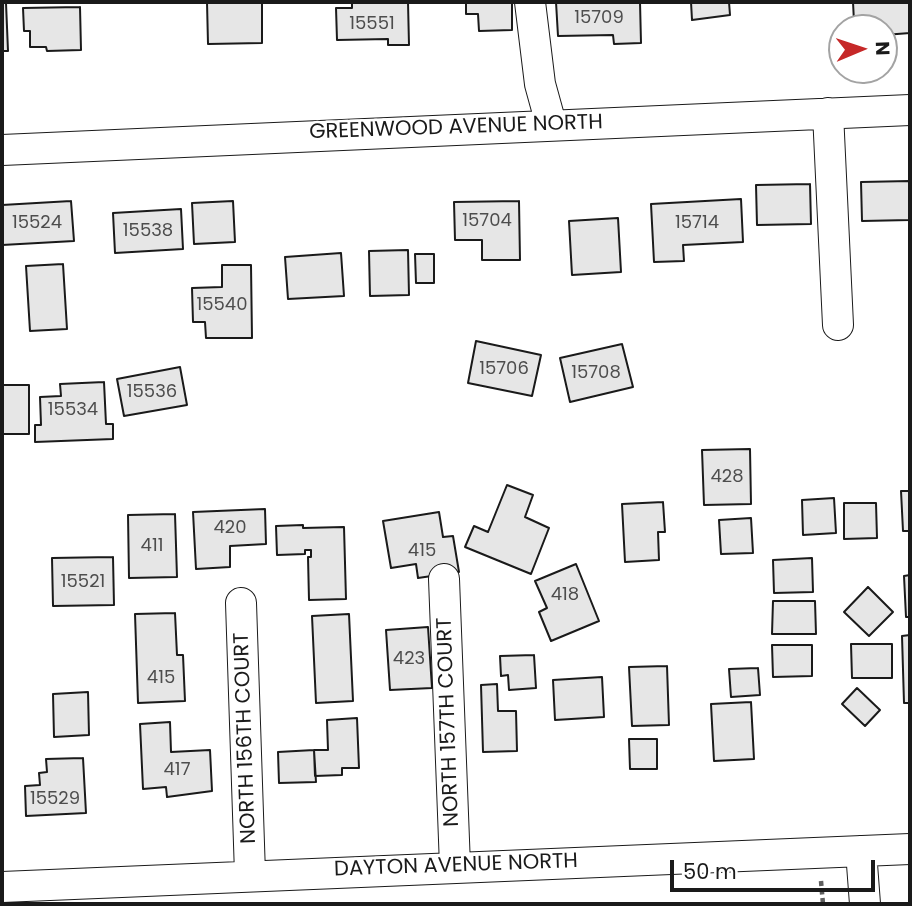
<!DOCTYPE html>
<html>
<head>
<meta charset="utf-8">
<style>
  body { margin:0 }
  #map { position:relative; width:912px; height:906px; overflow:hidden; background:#fff; font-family:Poppins,sans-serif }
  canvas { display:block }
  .frame { position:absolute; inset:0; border:4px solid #1a1a1a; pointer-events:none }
  .north { position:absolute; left:828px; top:14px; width:70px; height:70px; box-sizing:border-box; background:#fff; border:2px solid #a3a3a3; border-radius:50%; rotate:88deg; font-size:19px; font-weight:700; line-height:28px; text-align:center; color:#1a1a1a }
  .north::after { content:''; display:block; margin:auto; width:24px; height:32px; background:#c62828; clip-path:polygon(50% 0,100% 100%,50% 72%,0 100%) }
  .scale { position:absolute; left:670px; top:860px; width:205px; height:32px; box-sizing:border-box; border:4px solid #1a1a1a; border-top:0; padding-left:9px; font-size:21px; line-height:24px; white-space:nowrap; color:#1a1a1a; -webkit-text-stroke:5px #fff; paint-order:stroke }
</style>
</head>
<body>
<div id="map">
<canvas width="912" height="906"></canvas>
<div class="frame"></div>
<div class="north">N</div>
<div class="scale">50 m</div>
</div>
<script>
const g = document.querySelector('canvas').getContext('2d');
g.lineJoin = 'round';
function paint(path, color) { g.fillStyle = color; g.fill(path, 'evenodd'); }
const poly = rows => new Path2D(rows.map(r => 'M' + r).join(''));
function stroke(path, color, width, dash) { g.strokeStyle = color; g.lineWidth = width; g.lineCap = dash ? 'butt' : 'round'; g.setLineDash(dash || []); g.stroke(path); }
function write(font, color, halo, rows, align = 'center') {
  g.font = font + ' Poppins,sans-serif'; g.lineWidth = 5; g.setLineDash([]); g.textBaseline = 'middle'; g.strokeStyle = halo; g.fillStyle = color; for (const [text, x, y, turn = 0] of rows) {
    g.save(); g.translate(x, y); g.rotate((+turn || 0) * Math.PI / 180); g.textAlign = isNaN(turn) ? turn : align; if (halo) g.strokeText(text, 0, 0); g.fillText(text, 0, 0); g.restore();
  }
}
const building = poly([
  [207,2,262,2,262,43,208,44,207,2],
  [352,2,408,2,409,45,388,45,388,39,337,40,336,8,352,8,352,2],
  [466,2,512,2,512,30,479,31,478,14,466,14,466,2],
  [556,2,640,2,641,43,614,44,613,35,558,36,556,2],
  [691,2,729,2,730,15,692,20,691,2],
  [853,2,909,2,910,33,884,35,884,28,864,28,864,22,854,22,853,2],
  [2,3,6,3,8,51,2,51,2,3],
  [80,7,81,50,47,51,46,47,30,47,30,31,24,31,23,8,80,7],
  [910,181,910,220,862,221,861,182,910,181],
  [810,184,811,224,757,225,756,185,810,184],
  [741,199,743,242,683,245,684,261,654,262,651,204,741,199],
  [71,201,74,241,2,245,2,205,71,201],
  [233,201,235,242,194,244,192,203,233,201],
  [519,201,520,260,482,260,482,240,455,240,454,202,519,201],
  [181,209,183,249,115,253,113,213,181,209],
  [618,218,621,272,572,275,569,221,618,218],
  [408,250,409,295,370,296,369,251,408,250],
  [341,253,344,296,288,299,285,257,341,253],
  [415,254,434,254,434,283,416,283,415,254],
  [63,264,67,329,30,331,26,266,63,264],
  [222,265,251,265,252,338,206,338,205,322,193,322,192,288,222,287,222,265],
  [476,341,541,355,532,396,468,383,476,341],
  [622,344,633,387,570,402,560,358,622,344],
  [180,367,187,405,124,416,117,379,180,367],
  [104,382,106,424,113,424,113,439,35,442,35,425,41,425,40,397,61,396,60,384,104,382],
  [2,385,29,385,29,434,2,434,2,385],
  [750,449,751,504,704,505,702,450,750,449],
  [507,485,533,495,525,517,549,528,531,574,465,547,474,526,488,532,507,485],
  [901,491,910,491,910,531,903,531,901,491],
  [834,498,836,533,803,535,802,500,834,498],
  [663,502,665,532,658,532,659,560,625,562,622,504,663,502],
  [844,503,876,503,877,538,844,539,844,503],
  [265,509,266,544,230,546,230,567,196,569,193,512,265,509],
  [439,512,443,537,453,536,459,572,418,578,416,564,391,568,383,521,439,512],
  [175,514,177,577,129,578,128,515,175,514],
  [751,518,753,553,721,554,719,520,751,518],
  [303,525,303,528,344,527,346,599,309,600,308,557,311,557,311,550,305,550,305,554,277,555,276,526,303,525],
  [113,557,114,605,53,606,52,558,113,557],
  [812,558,813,592,774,593,773,560,812,558],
  [576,564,599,621,551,641,539,612,547,608,535,581,576,564],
  [910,575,910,617,906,617,904,576,910,575],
  [868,587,893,612,869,636,844,612,868,587],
  [773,601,815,601,816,634,772,634,773,601],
  [175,613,177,655,183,655,185,701,138,703,135,614,175,613],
  [349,614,353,701,316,703,312,616,349,614],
  [428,627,432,688,390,690,386,630,428,627],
  [910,635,910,703,904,703,902,636,910,635],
  [851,644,892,644,892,678,852,678,851,644],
  [772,645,812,645,812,676,773,677,772,645],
  [534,655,536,688,509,690,508,675,501,676,500,656,534,655],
  [667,666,669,725,632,726,629,667,667,666],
  [758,668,760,695,731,697,729,669,758,668],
  [602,677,604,717,555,720,553,680,602,677],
  [497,684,498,711,516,711,517,751,483,752,481,685,497,684],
  [857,688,880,710,865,726,842,704,857,688],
  [88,692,89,735,54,737,53,694,88,692],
  [751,702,754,759,714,761,711,704,751,702],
  [357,718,359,768,342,768,342,775,315,776,314,750,328,750,327,720,357,718],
  [170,722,171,752,210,750,212,791,167,797,166,787,143,789,140,724,170,722],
  [629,739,657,739,657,769,630,769,629,739],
  [314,750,316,782,279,783,278,752,314,750],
  [83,758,86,813,26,816,25,786,40,785,39,773,47,772,46,759,83,758]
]);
const path = poly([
  [821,881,823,904]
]);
const minor = poly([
  [530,2,540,84,551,124],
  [828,113,838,325],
  [2,150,910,110],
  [444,579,455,866],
  [241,603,250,874],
  [861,851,865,904],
  [2,887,910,849]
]);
const numberNames = [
  ["15709",599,18],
  ["15551",372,24],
  ["15704",487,221],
  ["15524",37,223],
  ["15714",697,223],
  ["15538",148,231],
  ["15540",222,305],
  ["15706",504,369],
  ["15708",596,373],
  ["15536",152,392],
  ["15534",73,410],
  ["428",727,477],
  ["420",230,528],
  ["411",152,546],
  ["415",422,551],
  ["15521",83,582],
  ["418",565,595],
  ["423",409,659],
  ["415",161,678],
  ["417",177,770],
  ["15529",55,799]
];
const streetNames = [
  ["GREENWOOD AVENUE NORTH",456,128,-2],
  ["NORTH 157TH COURT",449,722,-92],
  ["NORTH 156TH COURT",246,738,-92],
  ["DAYTON AVENUE NORTH",456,866,-2]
];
paint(building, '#e6e6e6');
stroke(building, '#1a1a1a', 2);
stroke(minor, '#1a1a1a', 32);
stroke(path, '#5f5f5f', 4.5, [5, 3.5]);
stroke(minor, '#fff', 30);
write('18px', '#4d4d4d', null, numberNames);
write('21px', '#1a1a1a', '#fff', streetNames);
</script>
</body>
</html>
